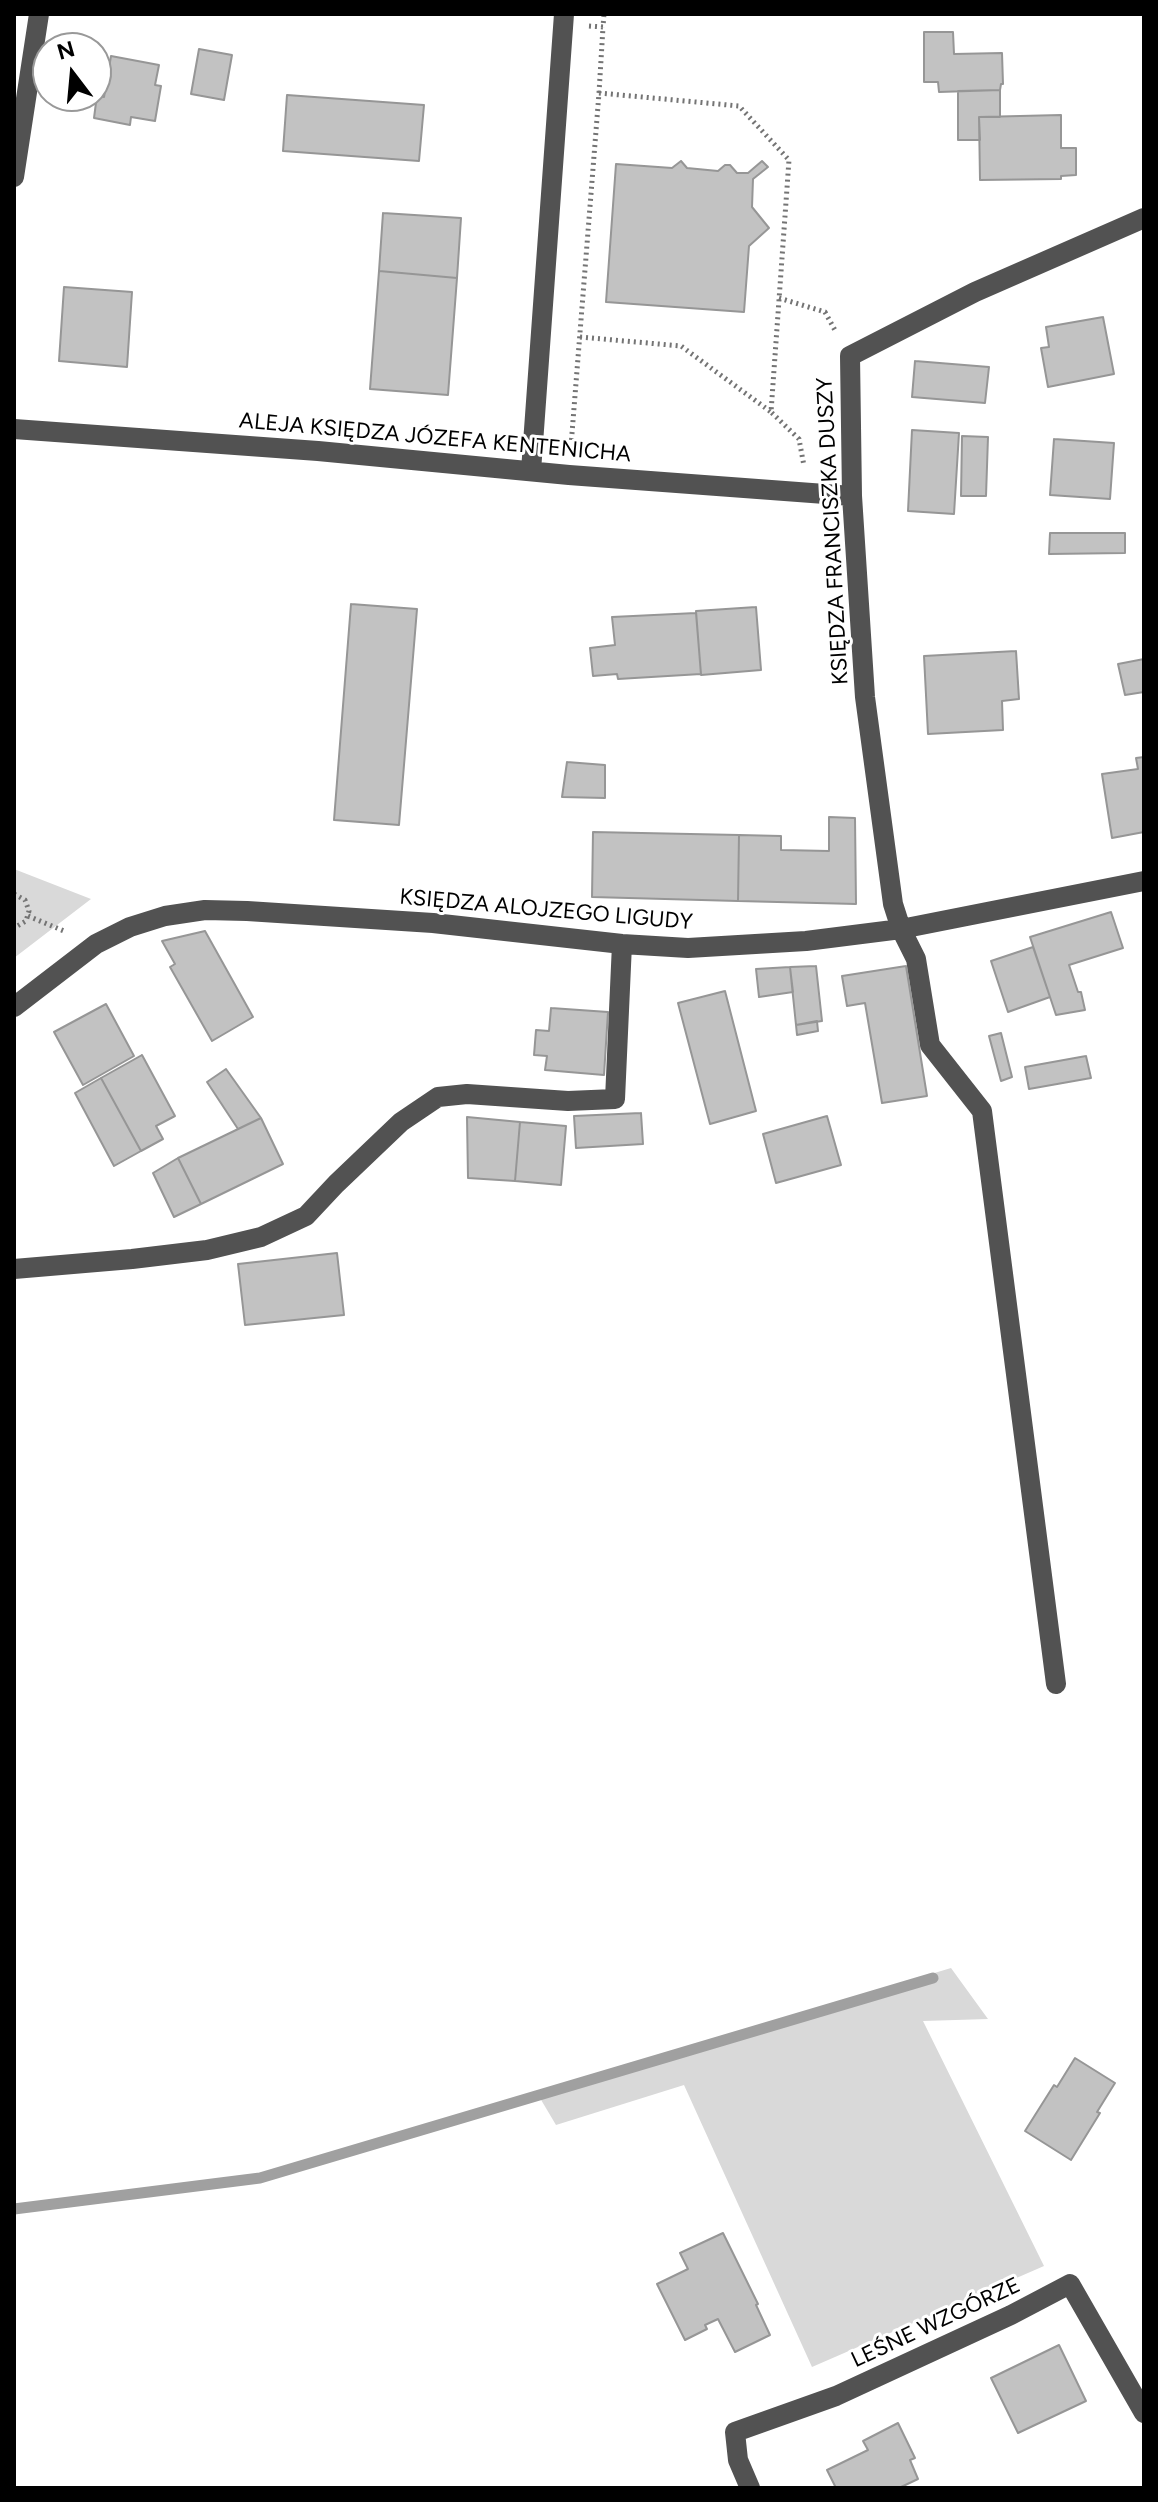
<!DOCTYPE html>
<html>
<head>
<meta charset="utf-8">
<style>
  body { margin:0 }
  #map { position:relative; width:1158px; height:2502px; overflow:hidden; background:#fff; font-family:Figtree,sans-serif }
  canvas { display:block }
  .frame { position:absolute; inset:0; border:16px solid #000; pointer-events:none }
  .north { position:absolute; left:32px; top:32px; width:80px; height:80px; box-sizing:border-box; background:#fff; border:2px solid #999; border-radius:50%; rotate:344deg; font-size:22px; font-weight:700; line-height:32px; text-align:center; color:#000 }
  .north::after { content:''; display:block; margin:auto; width:28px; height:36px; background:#000; clip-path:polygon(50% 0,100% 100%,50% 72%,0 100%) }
</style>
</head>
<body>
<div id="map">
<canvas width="1158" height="2502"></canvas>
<div class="frame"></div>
<div class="north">N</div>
</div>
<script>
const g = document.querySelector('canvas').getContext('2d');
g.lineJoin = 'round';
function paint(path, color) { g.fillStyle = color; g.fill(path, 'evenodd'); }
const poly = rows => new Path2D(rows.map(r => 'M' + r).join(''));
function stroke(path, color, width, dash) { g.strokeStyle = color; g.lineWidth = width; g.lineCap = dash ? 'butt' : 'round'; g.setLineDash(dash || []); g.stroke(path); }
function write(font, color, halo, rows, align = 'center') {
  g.font = font + ' Figtree,sans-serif'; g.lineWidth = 6; g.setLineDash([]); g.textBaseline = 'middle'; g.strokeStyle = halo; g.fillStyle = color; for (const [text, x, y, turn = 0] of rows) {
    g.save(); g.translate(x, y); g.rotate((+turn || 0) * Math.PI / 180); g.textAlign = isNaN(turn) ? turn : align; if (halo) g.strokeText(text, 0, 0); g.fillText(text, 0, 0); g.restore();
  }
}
const green = poly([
  [14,869,91,899,14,958],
  [951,1968,988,2019,923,2021,1044,2266,812,2367,684,2085,556,2125,537,2093]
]);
const stream = poly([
  [14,2209,260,2178,933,1978]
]);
const building = poly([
  [924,32,953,32,954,54,1002,53,1003,84,1001,84,1000,90,939,92,938,82,924,82,924,32],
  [199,49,232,55,224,100,191,94,199,49],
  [111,56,159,65,155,85,161,86,155,121,131,117,130,125,94,118,97,95,104,97,111,56],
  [1000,90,1000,117,979,117,980,140,958,140,958,91,1000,90],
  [287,95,424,105,419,161,283,151,287,95],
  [1061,115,1061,148,1076,148,1076,175,1061,176,1061,179,980,180,979,117,1061,115],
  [681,161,687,168,718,171,725,165,730,165,737,173,748,173,762,161,768,167,753,179,752,207,769,228,749,246,744,312,606,302,616,164,672,168,681,161],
  [383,213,461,218,457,278,379,271,383,213],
  [379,271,457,278,448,395,370,389,379,271],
  [64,287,132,292,127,367,59,361,64,287],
  [1103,317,1114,374,1048,387,1041,348,1049,347,1046,327,1103,317],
  [915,361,989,367,985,403,912,397,915,361],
  [912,430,959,433,954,514,908,511,912,430],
  [962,436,988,437,986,496,961,496,962,436],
  [1054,439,1114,443,1110,499,1050,495,1054,439],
  [1050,533,1125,533,1125,553,1049,554,1050,533],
  [351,604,417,609,399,825,334,820,351,604],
  [756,607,761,670,701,675,696,611,756,607],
  [696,613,701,674,618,679,617,674,593,676,590,648,615,645,612,617,696,613],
  [1016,651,1019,699,1002,701,1003,730,928,734,924,656,1016,651],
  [1144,659,1144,692,1125,695,1118,664,1144,659],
  [1144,757,1144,832,1112,838,1102,774,1138,769,1136,758,1144,757],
  [567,762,605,765,605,798,562,797,567,762],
  [829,817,855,818,856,904,738,901,739,835,781,836,781,850,829,851,829,817],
  [593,832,739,835,738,901,592,897,593,832],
  [1111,912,1123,948,1069,965,1078,992,1081,992,1085,1010,1056,1015,1030,937,1111,912],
  [205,931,253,1017,212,1041,170,967,175,964,162,941,205,931],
  [1033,947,1050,997,1008,1012,991,961,1033,947],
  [816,966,822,1021,796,1025,790,967,816,966],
  [906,966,927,1096,882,1103,865,1003,847,1006,842,976,906,966],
  [790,967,793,992,759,997,756,969,790,967],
  [725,991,756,1111,710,1124,678,1003,725,991],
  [106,1004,134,1056,83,1085,54,1032,106,1004],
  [551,1008,608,1012,604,1075,545,1070,547,1056,534,1055,536,1030,549,1031,551,1008],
  [817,1021,818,1031,797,1035,796,1025,817,1021],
  [1001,1033,1012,1077,1001,1081,989,1036,1001,1033],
  [142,1055,175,1116,156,1126,163,1139,141,1151,101,1078,142,1055],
  [1086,1056,1091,1078,1029,1089,1025,1067,1086,1056],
  [226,1069,261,1118,238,1129,207,1082,226,1069],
  [101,1078,141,1151,114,1166,75,1093,101,1078],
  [641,1113,643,1144,576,1148,574,1116,641,1113],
  [827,1116,841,1165,776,1183,763,1134,827,1116],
  [467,1117,520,1122,515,1181,468,1178,467,1117],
  [261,1118,283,1164,201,1204,178,1158,261,1118],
  [520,1122,566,1126,561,1185,515,1181,520,1122],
  [178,1158,201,1204,174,1217,153,1173,178,1158],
  [337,1253,344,1315,245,1325,238,1264,337,1253],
  [1075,2058,1115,2083,1097,2112,1100,2113,1071,2160,1025,2131,1054,2085,1057,2087,1075,2058],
  [723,2233,758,2304,756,2305,770,2335,735,2352,718,2319,705,2325,707,2329,685,2340,657,2284,688,2269,680,2253,723,2233],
  [1059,2345,1086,2401,1018,2433,991,2378,1059,2345],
  [898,2423,915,2458,910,2460,918,2479,899,2488,836,2488,827,2470,868,2450,863,2441,898,2423]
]);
const path = poly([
  [589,26,603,27,604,14],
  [599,93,603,27],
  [779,298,825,312,836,332],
  [580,337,681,346,771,412],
  [571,446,599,93,739,106,789,160,771,412,799,439,804,466],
  [14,894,25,900,29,911,26,921,14,928],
  [28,916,64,931]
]);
const minor = poly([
  [14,177,39,14],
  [14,429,318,451,569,475,852,496],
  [531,471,564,14],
  [14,1007,96,944,130,927,165,916,205,910,247,911,433,923,622,944,688,948,806,941,901,929,1144,881],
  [14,1269,132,1259,207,1250,261,1237,306,1216,336,1184,401,1122,438,1097,467,1094,568,1101,615,1099,622,944],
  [1056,1684,982,1111,930,1045,916,959,901,929,893,904,865,697,852,496,850,356,975,292,1144,218],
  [750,2488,738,2460,735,2432,836,2396,1011,2315,1070,2284,1144,2413]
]);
const streetNames = [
  ["ALEJA KSIĘDZA JÓZEFA KENTENICHA",435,438,5],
  ["KSIĘDZA FRANCISZKA DUSZY",833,531,-93],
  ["KSIĘDZA ALOJZEGO LIGUDY",546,910,5],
  ["LEŚNE WZGÓRZE",936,2323,-25]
];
paint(green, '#d9d9d9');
stroke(stream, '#a0a0a0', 11);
paint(building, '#c2c2c2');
stroke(building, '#969696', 2);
stroke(path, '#747474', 5, [2, 4]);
stroke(minor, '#525252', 20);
write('22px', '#000', '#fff', streetNames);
</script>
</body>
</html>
